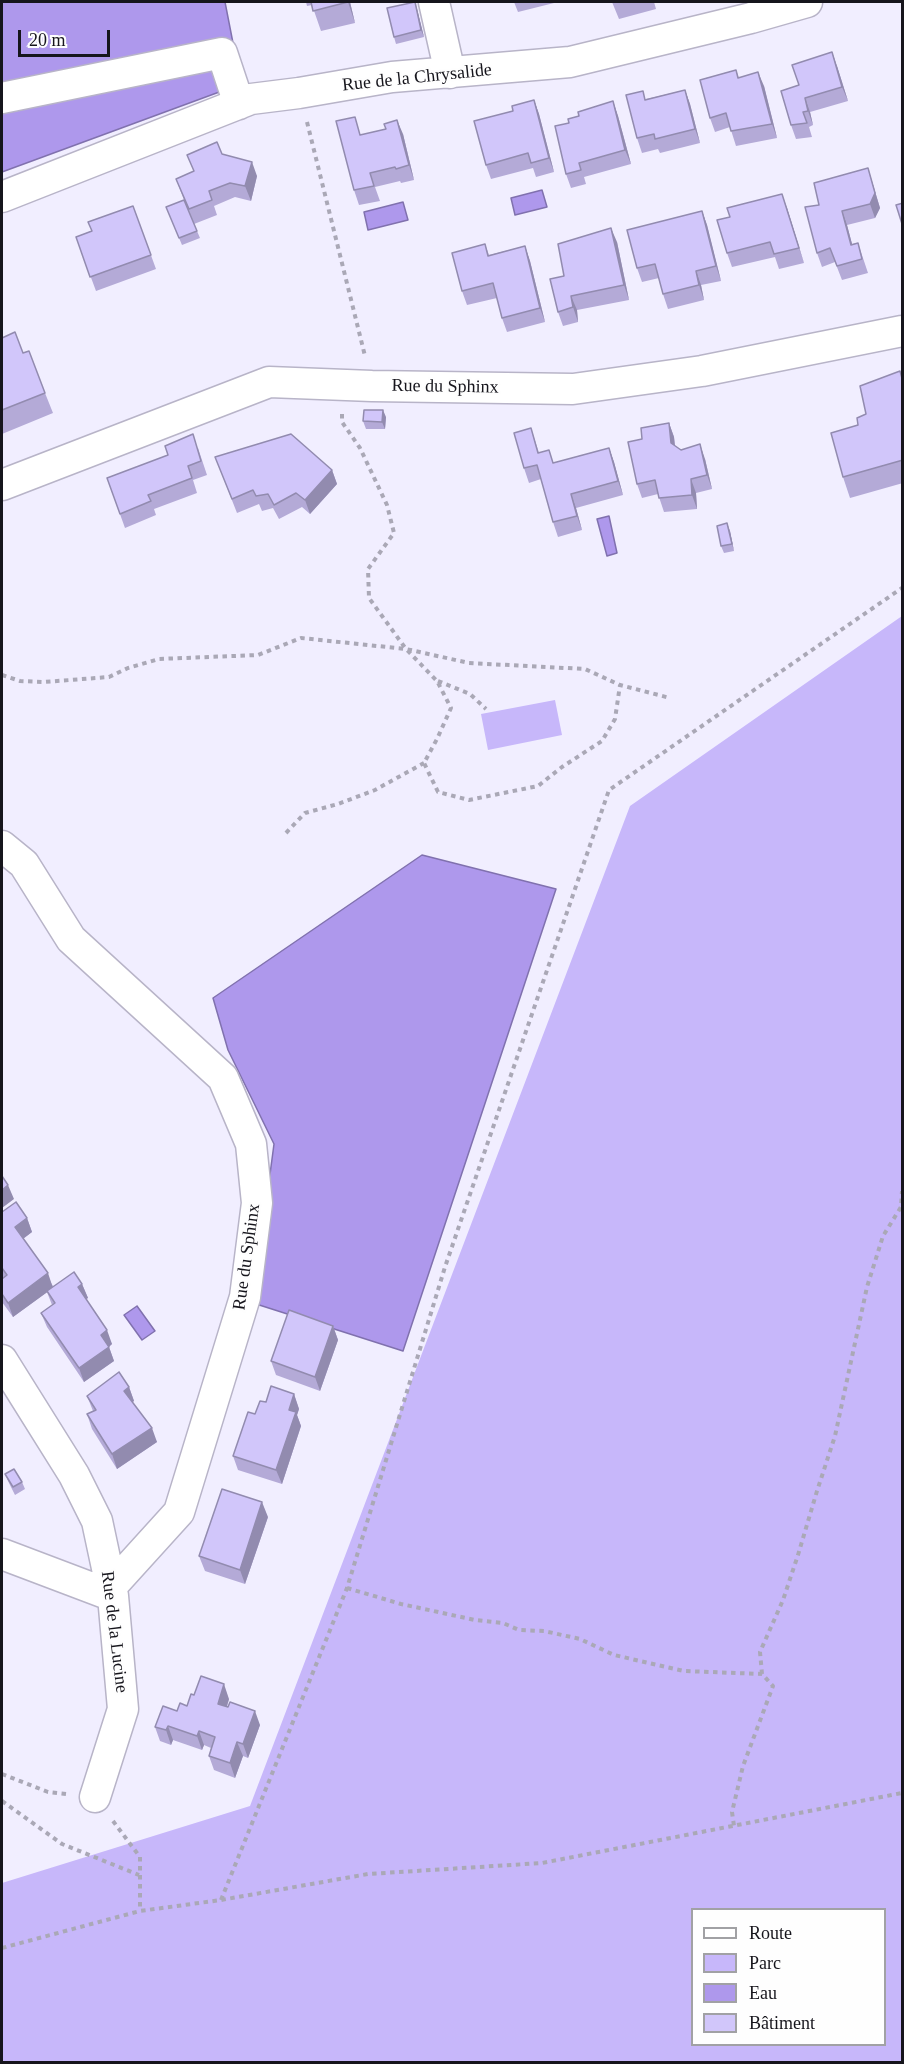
<!DOCTYPE html>
<html>
<head>
<meta charset="utf-8">
<style>
  body { margin:0 }
  #map { position:relative; width:904px; height:2064px; overflow:hidden; background:#f1eeff; font-family:Georgia,serif }
  canvas { display:block }
  .frame { position:absolute; inset:0; border:3px solid #16151c; pointer-events:none }
  .legend { position:absolute; left:691px; top:1908px; width:195px; height:138px; box-sizing:border-box; background:#fefefe; border:2px solid #a1a1a4; margin:0; padding:8px 10px; list-style:none; font-size:18px; color:#16151c }
  .legend li { display:flex; align-items:center; gap:12px; height:30px }
  .legend b { width:30px; border:2px solid #a1a1a4 }
  .scale { position:absolute; left:18px; top:30px; width:92px; height:27px; box-sizing:border-box; border:3px solid #16151c; border-top:0; padding-left:8px; font-size:18px; line-height:21px; white-space:nowrap; color:#16151c; -webkit-text-stroke:4px #fefefe; paint-order:stroke }
</style>
</head>
<body>
<div id="map">
<canvas width="904" height="2064"></canvas>
<div class="frame"></div>
<ul class="legend">
<li><b style="height:8px;background:#fff"></b>Route</li>
<li><b style="height:16px;background:#c7b7fa"></b>Parc</li>
<li><b style="height:16px;background:#ae98ec"></b>Eau</li>
<li><b style="height:16px;background:#d1c6fa"></b>Bâtiment</li>
</ul>
<div class="scale">20 m</div>
</div>
<script>
const g = document.querySelector('canvas').getContext('2d');
g.lineJoin = 'round';
function paint(path, color) { g.fillStyle = color; g.fill(path, 'evenodd'); }
const poly = rows => new Path2D(rows.map(r => 'M' + r).join(''));
function stroke(path, color, width, dash) { g.strokeStyle = color; g.lineWidth = width; g.lineCap = dash ? 'butt' : 'round'; g.setLineDash(dash || []); g.stroke(path); }
function write(font, color, halo, rows, align = 'center') {
  g.font = font + ' Georgia,serif'; g.lineWidth = 5; g.setLineDash([]); g.textBaseline = 'middle'; g.strokeStyle = halo; g.fillStyle = color; for (const [text, x, y, turn = 0] of rows) {
    g.save(); g.translate(x, y); g.rotate((+turn || 0) * Math.PI / 180); g.textAlign = isNaN(turn) ? turn : align; if (halo) g.strokeText(text, 0, 0); g.fillText(text, 0, 0); g.restore();
  }
}
const green = poly([
  [902,616,902,2062,2,2062,2,1883,250,1806,630,806],
  [692,1910,884,1910,884,2044,692,2044],
  [555,700,562,735,488,750,481,714]
]);
const water = poly([
  [2,2,225,2,241,84,2,172,2,2],
  [542,190,547,207,515,215,511,198,542,190],
  [403,202,408,220,368,230,364,212,403,202],
  [609,516,617,553,607,556,597,519,609,516],
  [422,855,556,889,403,1351,253,1303,274,1144,228,1050,213,998,422,855],
  [137,1306,155,1331,142,1340,124,1315,137,1306]
]);
const path = poly([
  [307,122,365,356],
  [342,414,342,422,360,448,387,505,394,533,368,569,369,598,406,649,437,681,451,708,437,739,424,763,438,792,469,800,538,786,562,767,602,741,615,719,620,685],
  [2,675,20,681,44,682,109,677,128,668,159,659,258,655,301,638,406,649,469,663,585,669,620,685,670,698],
  [438,681,470,694,486,709],
  [286,833,305,813,338,804,375,790,424,763],
  [347,1588,401,1604,475,1620,503,1623,519,1630,544,1631,580,1639,614,1655,684,1671,762,1674,773,1686,743,1766,732,1812,734,1826],
  [762,1674,760,1652,783,1600,798,1555,817,1491,835,1436,867,1287,883,1236,901,1207,902,1191],
  [2,1774,48,1792,66,1794],
  [2,1801,62,1844,139,1875],
  [113,1821,140,1857,140,1911],
  [221,1900,347,1588,445,1267,609,790,902,588],
  [2,1948,140,1911,221,1900,368,1874,542,1863,902,1793]
]);
const minor = poly([
  [434,2,450,73],
  [2,98,222,53,239,104],
  [2,197,251,99,299,93,392,77,570,62,751,18,807,2],
  [2,485,269,382,372,386,573,389,702,371,902,331],
  [2,846,24,864,71,939,223,1078,251,1144,257,1203,245,1297,179,1512,111,1587],
  [2,1360,74,1475,97,1521,113,1596,123,1709,95,1797],
  [2,1554,113,1596]
]);
const wall = poly([
  [306,2,350,2,355,23,321,31,312,5,307,6],
  [514,2,554,2,554,3,518,12],
  [612,2,654,2,656,9,619,19],
  [417,9,424,37,396,44,394,37],
  [837,66,848,101,810,112,813,125,809,127,812,137,796,139,791,125,799,85],
  [736,70,739,78,764,86,777,138,736,146,730,127,715,132,710,118],
  [685,90,690,104,700,143,660,153,658,149,642,153,637,138,646,99],
  [534,100,539,114,554,172,536,177,533,168,491,179,486,165,513,111],
  [613,101,618,116,631,164,584,177,586,184,571,188,566,174,579,116],
  [403,134,414,180,401,183,400,181,375,187,380,201,359,205,354,190,361,135],
  [222,154,257,176,251,201,235,197,214,206,217,215,194,224,200,238,182,245,166,207,184,200,176,179,194,172,187,155],
  [868,168,880,208,875,218,847,225,852,244,858,243,868,273,842,280,835,262,822,267,817,253,819,205],
  [133,206,156,269,96,291,76,237,91,231],
  [787,208,804,263,779,269,775,257,732,267,727,253],
  [702,211,707,225,721,281,701,285,704,300,668,309,663,294,659,278,642,282,637,268],
  [617,242,629,300,577,310,578,322,563,326,558,312,564,276],
  [485,244,489,255,525,246,530,261,545,322,507,332,502,318,497,298,467,305,462,291],
  [2,338,23,353,45,393,53,413,2,434],
  [900,371,903,379,903,483,850,498,843,477,858,425],
  [386,417,385,429,366,429,363,421],
  [669,423,674,437,675,446,681,450,705,459,712,489,696,493,697,509,664,512,658,494,642,498,637,484,642,439],
  [531,428,539,453,554,463,609,448,614,462,623,495,576,508,582,530,558,537,553,522,541,479,529,483,524,468],
  [198,448,207,475,193,480,197,493,154,509,156,515,125,528,107,478],
  [215,457,332,470,337,484,310,514,302,507,279,519,273,508,262,511,259,504,237,513],
  [730,531,734,551,724,553,721,546],
  [2,1212,27,1218,32,1232,23,1239,53,1286,82,1284,88,1298,86,1299,112,1344,109,1347,114,1361,84,1382,47,1327,41,1313,52,1305,47,1292,13,1317,2,1302,2,1279,3,1278,2,1275],
  [333,1326,338,1340,320,1391,276,1375,271,1361],
  [129,1387,134,1401,132,1402,157,1442,117,1469,92,1429,87,1414,93,1411,87,1396],
  [294,1394,299,1409,297,1415,301,1426,282,1484,238,1470,233,1456,255,1414,266,1402],
  [5,1474,22,1482,25,1489,15,1495,8,1481],
  [268,1517,245,1584,205,1571,199,1556],
  [194,1695,229,1699,227,1707,260,1725,248,1758,243,1756,235,1778,214,1770,209,1756,211,1748,204,1745,202,1750,173,1740,171,1745,160,1741,155,1727,177,1711,187,1706]
]);
const shadedWall = poly([
  [348,2,350,2,355,23],
  [415,2,417,9,424,37,421,30],
  [832,52,837,66,848,101,842,87],
  [758,72,764,86,777,138,772,124],
  [685,90,690,104,700,143,695,129],
  [805,98,810,112,813,125,808,111],
  [534,100,539,114,554,172,549,158],
  [613,101,618,116,631,164,625,150],
  [397,120,403,134,414,180,409,165],
  [252,162,257,176,251,201,245,186],
  [868,168,880,208,875,218,870,204],
  [782,194,787,208,804,263,799,248],
  [702,211,707,225,721,281,716,266],
  [842,211,847,225,856,259,851,245],
  [611,228,617,242,629,300,624,285],
  [525,246,530,261,545,322,540,308],
  [696,271,701,285,704,300,699,285],
  [571,296,577,310,578,322,573,307],
  [383,410,386,417,385,429,382,422],
  [669,423,674,437,676,457,671,443],
  [700,444,705,459,712,489,707,475],
  [609,448,614,462,623,495,618,481],
  [332,470,337,484,310,514,305,500],
  [691,479,696,493,697,509,692,495],
  [571,494,576,508,582,530,577,516],
  [727,523,730,531,734,551,732,544],
  [8,1185,14,1199,2,1208,2,1190],
  [27,1218,32,1232,20,1241,15,1227],
  [48,1273,53,1288,13,1317,8,1303],
  [82,1284,88,1298,83,1301,78,1287],
  [333,1326,338,1340,320,1391,315,1377],
  [107,1330,112,1344,106,1349,101,1335],
  [109,1347,114,1361,84,1382,79,1368],
  [129,1387,134,1401,129,1405,124,1391],
  [294,1394,299,1409,297,1415,301,1426,282,1484,276,1470,289,1410],
  [152,1428,157,1442,117,1469,112,1454],
  [262,1502,268,1517,245,1584,240,1570],
  [224,1684,229,1699,223,1718,218,1704],
  [255,1711,260,1725,248,1758,243,1744],
  [168,1726,173,1740,171,1745,166,1730],
  [199,1731,204,1745,202,1750,197,1736],
  [237,1742,243,1756,235,1778,230,1763]
]);
const building = poly([
  [311,2,348,2,313,11,311,2],
  [415,2,421,30,394,37,387,8,415,2],
  [832,52,842,87,805,98,808,111,803,112,807,123,791,125,781,91,799,85,792,65,832,52],
  [736,70,738,78,758,72,772,124,731,131,726,113,710,118,700,80,736,70],
  [685,90,695,129,655,139,654,134,637,138,626,95,643,91,645,100,685,90],
  [534,100,549,158,531,163,528,153,486,165,474,121,513,111,512,106,534,100],
  [613,101,625,150,579,163,581,170,566,174,555,126,569,123,568,119,579,116,578,112,613,101],
  [355,117,360,135,386,129,384,124,397,120,409,165,396,169,395,167,370,173,374,186,354,190,336,121,355,117],
  [217,142,222,154,252,162,245,186,230,183,209,191,212,200,189,209,176,179,194,171,187,155,217,142],
  [868,168,875,193,870,204,842,211,851,245,858,243,862,259,837,266,830,248,817,253,805,207,819,205,814,183,868,168],
  [782,194,799,248,774,254,770,242,727,253,717,220,730,217,727,208,782,194],
  [184,200,197,231,179,238,166,207,184,200],
  [903,203,903,227,896,205,903,203],
  [133,206,151,255,90,277,76,237,92,231,88,222,133,206],
  [702,211,716,266,696,271,699,285,663,294,655,264,637,268,627,230,702,211],
  [611,228,624,285,571,296,573,307,558,312,550,279,564,276,558,244,611,228],
  [485,244,488,256,525,246,540,308,502,318,493,283,462,291,452,253,485,244],
  [15,332,23,353,29,351,45,393,2,410,2,338,15,332],
  [900,371,903,382,903,460,843,477,831,433,858,425,857,418,866,414,860,386,900,371],
  [364,410,383,410,382,422,363,421,364,410],
  [669,423,671,443,681,450,700,444,707,475,691,479,692,495,659,498,655,480,637,484,628,442,642,439,641,428,669,423],
  [531,428,538,453,549,450,553,463,609,448,618,481,571,494,577,516,553,522,537,465,524,468,514,433,531,428],
  [193,434,201,461,188,466,192,478,148,495,151,501,120,514,107,478,168,455,165,446,193,434],
  [291,434,332,470,305,500,296,493,274,505,268,494,256,496,253,490,232,499,215,457,291,434],
  [727,523,732,544,721,546,717,526,727,523],
  [2,1176,8,1185,2,1190,2,1176],
  [16,1202,27,1218,15,1227,48,1273,8,1303,2,1294,2,1279,7,1275,2,1268,2,1212,16,1202],
  [74,1272,82,1284,78,1287,107,1330,101,1335,109,1347,79,1368,41,1313,55,1303,47,1291,74,1272],
  [289,1310,333,1326,315,1377,271,1361,289,1310],
  [119,1372,129,1387,124,1391,152,1428,112,1454,87,1414,96,1410,87,1396,119,1372],
  [271,1386,294,1394,289,1410,296,1412,276,1470,233,1456,248,1412,255,1414,260,1401,266,1402,271,1386],
  [14,1469,22,1482,13,1487,5,1474,14,1469],
  [222,1489,262,1502,240,1570,199,1556,222,1489],
  [201,1676,224,1684,218,1704,228,1707,230,1702,255,1711,243,1744,237,1742,230,1763,209,1756,215,1737,199,1731,197,1736,168,1726,166,1730,155,1727,163,1706,177,1711,180,1703,187,1706,191,1694,194,1695,201,1676]
]);
const streetNames = [
  ["Rue de la Chrysalide",417,78,-6],
  ["Rue du Sphinx",445,387,1],
  ["Rue du Sphinx",247,1257,-82],
  ["Rue de la Lucine",114,1632,83]
];
paint(green, '#c7b7fa');
paint(water, '#ae98ec');
stroke(water, '#8071ae', 1.5);
stroke(minor, '#b8b4c8', 33);
stroke(path, '#aaa8b6', 4, [4.5, 4.5]);
stroke(minor, '#fff', 30);
paint(wall, '#b4aad7');
paint(shadedWall, '#928baf');
paint(building, '#d1c6fa');
stroke(building, '#928baf', 1.5);
write('18px', '#16151c', '#fefefe', streetNames);
</script>
</body>
</html>
